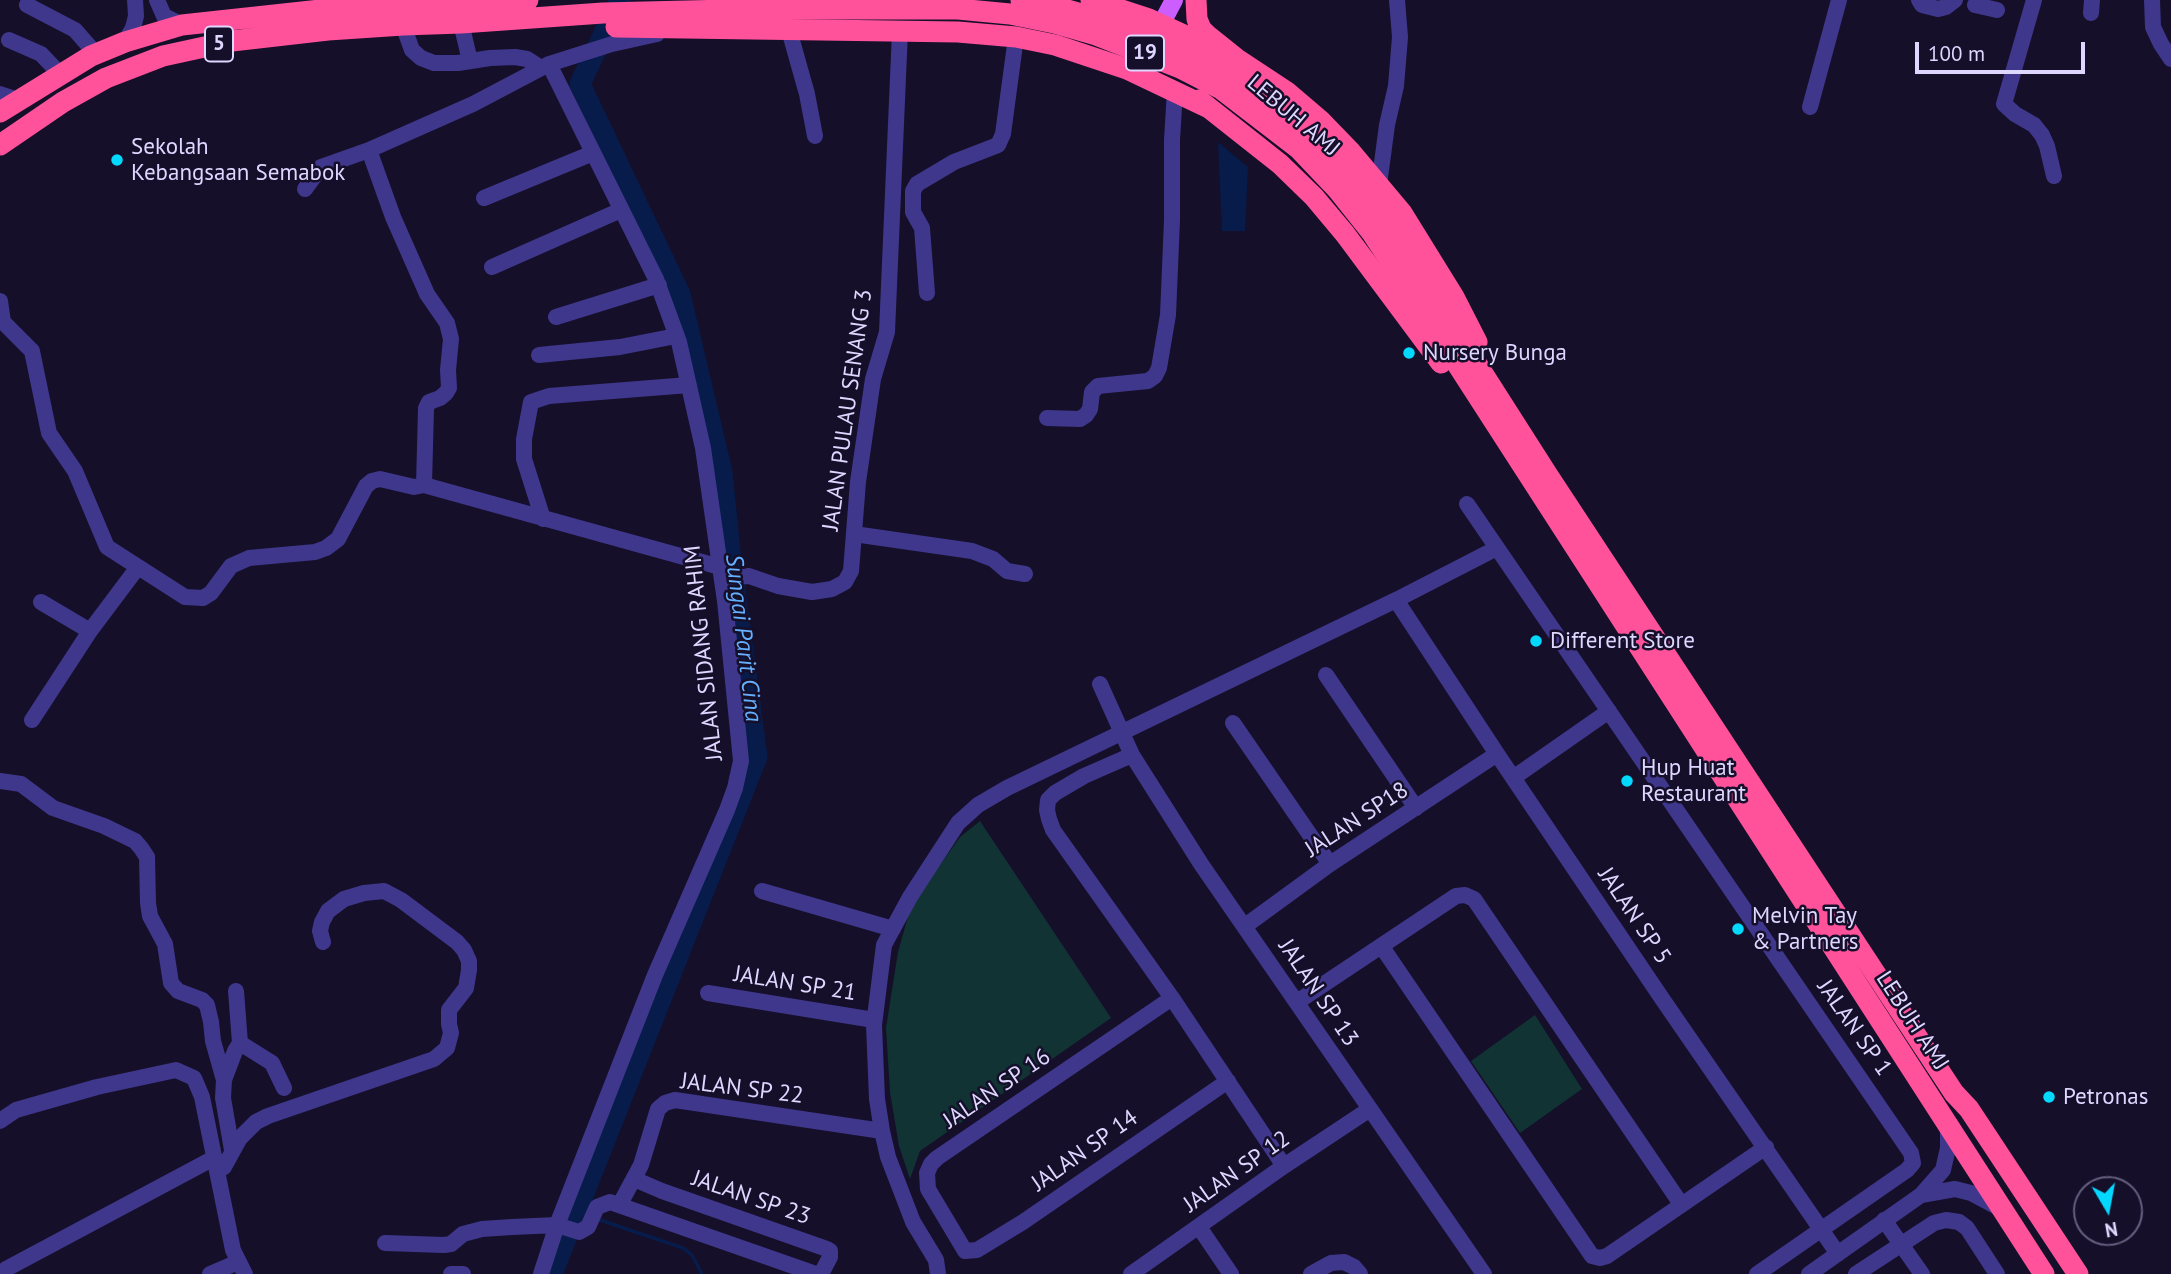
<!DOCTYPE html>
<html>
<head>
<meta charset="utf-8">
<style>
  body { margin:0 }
  #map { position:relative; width:2171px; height:1274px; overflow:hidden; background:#150f2a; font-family:"PT Sans",sans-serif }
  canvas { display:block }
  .north { position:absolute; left:2073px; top:1176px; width:70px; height:70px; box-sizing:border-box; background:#150f2a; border:2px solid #655f7f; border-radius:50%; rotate:170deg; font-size:19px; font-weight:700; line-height:28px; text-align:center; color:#ded7ff }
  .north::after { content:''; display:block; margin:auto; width:24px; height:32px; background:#03d8ff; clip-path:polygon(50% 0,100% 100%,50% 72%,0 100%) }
  .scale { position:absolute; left:1915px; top:42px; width:170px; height:32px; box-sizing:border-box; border:4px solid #ded7ff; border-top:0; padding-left:9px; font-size:21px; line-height:24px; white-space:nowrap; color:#ded7ff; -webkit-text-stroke:5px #150f2a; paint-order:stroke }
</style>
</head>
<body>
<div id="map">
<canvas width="2171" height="1274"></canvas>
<div class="north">N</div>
<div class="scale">100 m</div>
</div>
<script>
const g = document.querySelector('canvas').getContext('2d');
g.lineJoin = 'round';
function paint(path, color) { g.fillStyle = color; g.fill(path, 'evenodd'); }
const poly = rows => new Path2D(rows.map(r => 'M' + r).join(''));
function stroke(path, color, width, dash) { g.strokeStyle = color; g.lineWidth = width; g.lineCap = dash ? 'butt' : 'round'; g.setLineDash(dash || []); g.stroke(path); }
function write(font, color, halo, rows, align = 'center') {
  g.font = font + ' "PT Sans",sans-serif'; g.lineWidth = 5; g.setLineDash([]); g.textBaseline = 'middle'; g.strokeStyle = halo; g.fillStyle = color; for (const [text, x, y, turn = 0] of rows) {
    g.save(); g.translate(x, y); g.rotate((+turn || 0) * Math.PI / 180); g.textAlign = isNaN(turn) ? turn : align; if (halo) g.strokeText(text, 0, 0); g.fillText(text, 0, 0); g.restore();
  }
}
const green = poly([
  [980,821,1111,1018,920,1151,910,1179,899,1146,890,1092,886,1028,898,952,911,906,960,837],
  [1535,1015,1582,1089,1520,1133,1471,1061]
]);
const water = poly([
  [1218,142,1248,167,1245,231,1222,231]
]);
const stream = poly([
  [597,1219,683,1248,692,1255,702,1274]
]);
const river = poly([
  [552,1274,757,757,730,551,722,472,680,294,580,84,620,0]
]);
const minor = poly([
  [157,0,164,16,182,25],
  [1919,0,1922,5,1938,9,1946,7,1955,0],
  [2034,0,2004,104,2015,114,2034,125,2042,135,2047,146,2054,176],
  [2152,0,2153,27,2161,44,2171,59],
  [27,5,75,30,96,54],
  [1975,5,1997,10],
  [2091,13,2092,0],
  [461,23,470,61],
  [403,25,412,50,421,58,434,63,458,63,490,58,515,57,527,59,541,68],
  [789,30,807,94,815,136],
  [9,40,41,54,60,74],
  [125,42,133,28,136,16,135,0],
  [0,94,18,100],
  [1810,107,1839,0],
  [369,150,393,217,427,294,447,323,451,339,448,370,449,388,446,393,440,398,429,402,426,408,424,485],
  [1379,185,1387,125,1396,86,1400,37,1397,0],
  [305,189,321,167,369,150,473,104,549,64,612,44,657,34],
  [484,198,593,153],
  [492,267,621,210],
  [927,293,922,228,913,212,913,191,917,184,954,162,998,145,1003,134,1016,37],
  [0,301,3,322,32,351,49,433,75,471,107,547,185,597,203,598,211,593,231,566,249,558,315,552,326,548,338,539,366,486,372,481,380,479,414,487,424,485,720,567],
  [556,317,659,285],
  [539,355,620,347,676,336],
  [1047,418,1080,419,1086,415,1090,409,1092,392,1098,386,1148,381,1155,376,1159,368,1168,315,1172,220,1172,140,1175,90],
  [1467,504,1911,1153,1913,1163,1907,1170,1757,1274],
  [543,519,524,459,524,439,531,402,549,396,689,385],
  [854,534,972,551,993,559,1007,571,1025,574],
  [722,578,749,576,778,586,812,592,832,589,845,582,851,571,858,482,873,379,887,332,900,31],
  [1396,600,1497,754,1663,1000,1838,1254],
  [41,602,90,631],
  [1326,675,1416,808],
  [1100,684,1132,755,1201,864,1484,1274],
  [32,720,90,631,138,567],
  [1233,723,1330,864],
  [1132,755,1084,776,1055,793,1048,800,1047,810,1049,819,1053,830,1172,998,1284,1166],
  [1513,778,1609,711],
  [0,781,21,784,53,808,104,826,135,841,141,848,147,857,148,903,150,916,165,944,171,983,178,991,202,1000,207,1005,211,1022,213,1041,224,1080],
  [762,891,893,929],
  [1245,926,1330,864,1497,754],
  [1382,947,1592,1256,1600,1258,1607,1256,1766,1147],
  [708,993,874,1020],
  [1172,998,937,1158,931,1164,927,1173,928,1189,965,1251,977,1250,1023,1222,1228,1081],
  [1297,1002,1456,896,1465,895,1474,899,1681,1204],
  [240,1043,272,1063,284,1088],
  [0,1121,16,1110,97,1087,176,1070,194,1078,202,1097,233,1250,245,1274],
  [232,1150,223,1098,224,1080,235,1051,240,1043,236,991],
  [217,1171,224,1167,240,1138,256,1122,268,1116,434,1059,447,1048,451,1033,449,1024,449,1010,466,988,469,970,469,961,464,950,457,942,401,900,384,891,364,893,344,899,328,911,322,922,320,931,323,942],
  [634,1179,662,1191,827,1249,830,1251,830,1257,821,1274],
  [1921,1195,1955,1189,1971,1193,2001,1209],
  [620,1204,641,1165,658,1109,665,1103,675,1100,882,1131],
  [1884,1220,1922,1274],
  [1199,1227,1231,1274],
  [385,1243,444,1245,451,1244,463,1234,482,1229,512,1227,557,1225,579,1232,588,1227,597,1207,610,1202,816,1274],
  [1,1274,6,1269,214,1158],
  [210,1274,238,1262],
  [451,1274,463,1274],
  [541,1274,557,1225,655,975,727,810,735,788,741,761,725,601,703,448,679,342,656,279,549,64],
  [938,1274,936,1260,913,1222,888,1157,882,1131,877,1099,874,1025,884,945,910,897,958,823,978,805,1007,788,1396,600,1497,548],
  [1131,1274,1284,1166,1370,1109],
  [1311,1274,1331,1263,1344,1262,1354,1267,1360,1274],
  [1809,1274,1921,1195,1943,1170,1948,1148,1948,1127],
  [1856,1274,1934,1223,1946,1220,1959,1222,1967,1228,1997,1274]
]);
const major = poly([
  [1156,34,1174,0]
]);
const highway = poly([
  [1091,0,1149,19,1210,47],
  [1196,0,1197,19,1201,29,1207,35,1237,59,1287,92,1321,121,1350,151,1402,213,1454,297,1477,342],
  [616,27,958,32,1016,37,1055,45,1127,69,1209,108],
  [1178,63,1189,50,1200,47,1237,59],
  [1199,100,1280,164,1314,197,1345,234,1441,363],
  [0,112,91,56,125,42,182,25,320,10,528,0],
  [0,145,63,102,106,78,163,56,232,41,328,30,403,25,461,23,603,13,771,9],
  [1434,297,1547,474,1954,1093,1969,1109,2078,1274],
  [1419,305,2044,1274]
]);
const highwayBridge = poly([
  [1021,0,1053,6,1107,21,1149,36,1229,74,1271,102,1311,136,1354,179,1389,227,1434,297],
  [771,9,958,9,1010,14,1054,23,1096,35,1180,68,1221,89,1299,149,1337,189,1372,233,1419,305]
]);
const markers = [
  [117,160,7,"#03d8ff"],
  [1409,353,7,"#03d8ff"],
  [1536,641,7,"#03d8ff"],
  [1627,781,7,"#03d8ff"],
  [1738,929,7,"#03d8ff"],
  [2049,1097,7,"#03d8ff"]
];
const shields = [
  [219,44,28],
  [1145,53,38]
];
const shieldNames = [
  ["5",219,44],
  ["19",1145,53]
];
const streetNames = [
  ["LEBUH AMJ",1293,116,40],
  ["JALAN PULAU SENANG 3",848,410,-82],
  ["JALAN SIDANG RAHIM",704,653,-96],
  ["JALAN SP18",1357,820,-33],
  ["JALAN SP 5",1634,916,56],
  ["JALAN SP 21",795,984,9],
  ["JALAN SP 13",1318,993,56],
  ["LEBUH AMJ",1912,1021,57],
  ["JALAN SP 1",1854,1028,55],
  ["JALAN SP 22",742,1089,7],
  ["JALAN SP 16",997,1089,-34],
  ["JALAN SP 14",1085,1151,-35],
  ["JALAN SP 12",1237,1172,-35],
  ["JALAN SP 23",751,1198,19]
];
const poiNames = [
  ["Sekolah",131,147],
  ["Kebangsaan Semabok",131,173],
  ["Nursery Bunga",1423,353],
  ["Different Store",1550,641],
  ["Hup Huat",1641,768],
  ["Restaurant",1641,794],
  ["Melvin Tay",1752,916],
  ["& Partners",1752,942],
  ["Petronas",2063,1097]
];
const waterNames = [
  ["Sungai Parit Cina",743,638,83]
];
paint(green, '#113334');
paint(water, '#071c4a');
stroke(stream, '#071c4a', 3.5);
stroke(river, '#071c4a', 21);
stroke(minor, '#3f378b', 16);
stroke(major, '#cc5eff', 18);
stroke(highway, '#ff529b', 21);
stroke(highwayBridge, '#ff529b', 21);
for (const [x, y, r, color] of markers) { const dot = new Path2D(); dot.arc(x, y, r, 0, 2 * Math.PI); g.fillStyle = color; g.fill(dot); stroke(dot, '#150f2a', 2.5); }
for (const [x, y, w] of shields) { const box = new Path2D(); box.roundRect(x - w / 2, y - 17.5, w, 35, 5); g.fillStyle = '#150f2a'; g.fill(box); stroke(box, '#ded7ff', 2); }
write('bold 21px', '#ded7ff', null, shieldNames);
write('23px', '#ded7ff', '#150f2a', streetNames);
write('23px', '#ded7ff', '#150f2a', poiNames, 'left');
write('italic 24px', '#65afff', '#150f2a', waterNames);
</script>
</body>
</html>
